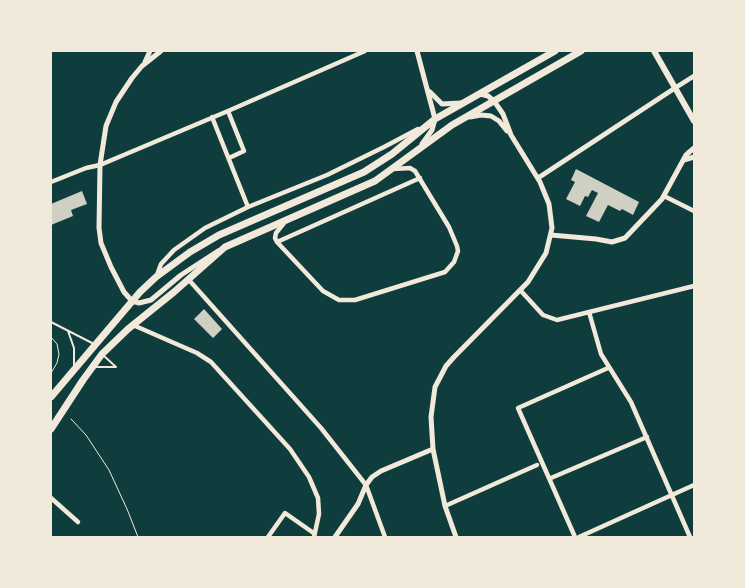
<!DOCTYPE html>
<html>
<head>
<meta charset="utf-8">
<style>
  body { margin:0 }
  #map { position:relative; width:745px; height:588px; overflow:hidden; background:#0f3d3e; font-family:"Crimson Pro",serif }
  canvas { display:block }
  .frame { position:absolute; inset:0; border:52px solid #f1e9da; pointer-events:none }
</style>
</head>
<body>
<div id="map">
<canvas width="745" height="588"></canvas>
<div class="frame"></div>
</div>
<script>
const g = document.querySelector('canvas').getContext('2d');
g.lineJoin = 'round';
function paint(path, color) { g.fillStyle = color; g.fill(path, 'evenodd'); }
const poly = rows => new Path2D(rows.map(r => 'M' + r).join(''));
function stroke(path, color, width, dash) { g.strokeStyle = color; g.lineWidth = width; g.lineCap = dash ? 'butt' : 'round'; g.setLineDash(dash || []); g.stroke(path); }
const building = poly([
  [576,169,639,202,633,215,622,209,620,211,608,205,599,222,586,216,598,193,592,190,588,197,585,196,580,206,566,199,575,182,571,180],
  [82,191,87,204,71,210,73,216,51,225,51,204],
  [204,309,222,329,213,338,194,319]
]);
const path = poly([
  [51,337,57,344,59,354,57,363,51,373],
  [71,419,86,435,109,470,127,509,138,537]
]);
const service = poly([
  [51,322,94,344],
  [68,331,74,348,74,365],
  [103,355,116,367],
  [96,367,116,367]
]);
const minor = poly([
  [675,88,694,76],
  [228,111,244,151,229,158],
  [212,117,248,207],
  [51,182,86,168,100,165,228,111,365,51],
  [664,196,694,211],
  [284,223,276,233,275,238,277,242,323,291,339,300,355,300,445,272,454,262,458,251,457,246,449,227,415,171,410,168,393,169],
  [277,242,420,178],
  [157,275,161,264,174,250,205,228,248,207,327,175,384,147,418,129],
  [189,280,321,428,366,485,385,537],
  [521,291,543,315,557,320,694,286],
  [589,312,601,354,631,402,690,537],
  [133,325,197,353,211,362,290,449,309,477,318,498,319,514,314,537],
  [551,478,647,437],
  [51,498,78,522],
  [445,506,537,465],
  [268,537,285,513,315,534],
  [575,537,518,408,608,368],
  [579,537,694,485]
]);
const tertiary = poly([
  [161,51,142,66,132,78,116,102,106,126,100,165,99,228,101,243,111,267,124,292,132,301,139,303,151,300,181,275,218,251],
  [417,51,435,119,432,130,422,144],
  [145,62,150,51],
  [430,92,442,104,461,103],
  [470,117,481,115,491,116,499,121,507,131],
  [684,160,694,157],
  [538,178,675,88],
  [551,235,596,239,612,242,625,238,662,199,686,155,694,148],
  [335,537,358,504,366,485,372,477,381,471,433,449],
  [456,537,445,506,433,449,431,417,435,387,446,366,454,357,528,282,546,253,552,228,549,204,540,182,511,135,503,114,494,101,488,96,480,94]
]);
const secondary = poly([
  [654,51,694,121]
]);
const primary = poly([
  [51,397,140,292,156,277,190,252,219,235,364,172,392,154,435,119,555,51],
  [51,429,83,380,102,354,128,329,174,292,225,247,375,181,452,125,581,51]
]);
paint(building, '#cfcfc3');
stroke(path, '#f1e9da', 1);
stroke(service, '#f1e9da', 2);
stroke(minor, '#f1e9da', 4.5);
stroke(tertiary, '#f1e9da', 5);
stroke(secondary, '#f1e9da', 6);
stroke(primary, '#f1e9da', 7);
</script>
</body>
</html>
